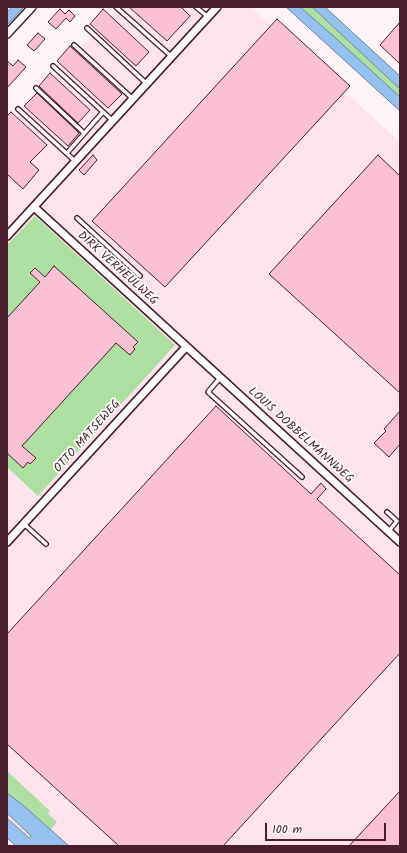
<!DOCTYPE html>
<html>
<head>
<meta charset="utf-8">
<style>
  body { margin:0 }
  #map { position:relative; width:407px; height:853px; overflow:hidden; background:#fef3f6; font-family:Kalam,sans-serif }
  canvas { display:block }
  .frame { position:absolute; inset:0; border:8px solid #4a1f2b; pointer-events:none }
  .scale { position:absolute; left:265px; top:823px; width:121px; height:18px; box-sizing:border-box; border:2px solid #4a1f2b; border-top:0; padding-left:5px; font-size:12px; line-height:14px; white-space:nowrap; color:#4a1f2b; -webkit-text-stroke:3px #fff; paint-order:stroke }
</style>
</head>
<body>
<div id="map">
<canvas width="407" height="853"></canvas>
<div class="frame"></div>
<div class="scale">100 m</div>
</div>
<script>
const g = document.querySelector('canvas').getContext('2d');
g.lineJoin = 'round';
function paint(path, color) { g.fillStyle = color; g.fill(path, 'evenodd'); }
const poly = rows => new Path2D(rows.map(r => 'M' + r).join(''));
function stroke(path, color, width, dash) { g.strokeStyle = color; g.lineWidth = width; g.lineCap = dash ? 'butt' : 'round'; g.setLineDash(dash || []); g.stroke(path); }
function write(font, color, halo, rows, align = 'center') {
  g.font = font + ' Kalam,sans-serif'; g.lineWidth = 3.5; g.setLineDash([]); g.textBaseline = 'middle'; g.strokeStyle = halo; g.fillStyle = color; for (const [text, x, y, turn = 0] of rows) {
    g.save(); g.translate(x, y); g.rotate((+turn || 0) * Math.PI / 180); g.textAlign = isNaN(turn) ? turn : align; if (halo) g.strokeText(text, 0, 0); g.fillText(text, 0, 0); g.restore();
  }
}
const built = poly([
  [118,7,251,7,400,142,400,846,38,846,7,817,7,128]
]);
const green = poly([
  [300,7,312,7,400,89,400,97],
  [35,216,175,345,38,496,7,467,7,245],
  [7,771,50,811,48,814,57,822,51,829,23,805,7,793]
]);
const water = poly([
  [12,7,24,7,7,25,7,12,12,7],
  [286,7,300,7,330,33,400,97,400,111,286,7],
  [312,7,325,7,400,76,400,89,312,7],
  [7,793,23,805,69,846,16,846,7,838,7,818,29,838,31,836,7,813,7,793]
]);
const building = poly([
  [129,7,181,7,190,16,167,41,129,7],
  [60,9,65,14,69,10,75,16,70,22,66,18,56,29,48,22,60,9],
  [103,9,149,52,136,66,90,24,103,9],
  [277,19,350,86,165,287,92,221,277,19],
  [400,22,400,64,380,45,400,22],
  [38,33,45,39,34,51,27,45,38,33],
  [70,46,122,94,108,108,57,61,70,46],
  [18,60,26,67,7,88,7,61,13,66,18,60],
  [50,73,90,110,78,123,39,86,50,73],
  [37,93,79,133,68,146,24,106,37,93],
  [11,112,47,145,30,162,39,170,23,189,7,174,7,116,11,112],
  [93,155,97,160,84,175,79,170,93,155],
  [378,155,400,176,400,393,269,274,378,155],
  [54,266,138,342,133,347,135,349,130,355,116,343,22,446,36,458,30,464,28,462,23,468,7,453,7,318,40,282,30,273,35,268,45,277,54,266],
  [216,406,311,494,321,483,326,489,317,499,400,575,400,653,223,846,119,846,7,744,7,634,216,406],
  [400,411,400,444,389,457,374,443,386,431,384,429,400,411],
  [400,791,400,846,349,846,400,791]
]);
const service = poly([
  [116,7,172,57],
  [196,7,208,17],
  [87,28,147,84],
  [74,45,133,99],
  [53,66,113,121],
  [36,88,84,133],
  [18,109,75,161],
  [67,153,103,112],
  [77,218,140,276],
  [220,378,208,392,302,477],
  [387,512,397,521,389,531],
  [24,524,46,544]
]);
const minor = poly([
  [7,34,32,7],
  [34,207,400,542],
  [7,236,217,7],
  [7,542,186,347]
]);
const streetNames = [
  ["DIRK VERHEULWEG",117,269,42],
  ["LOUIS DOBBELMANNWEG",300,436,42],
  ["OTTO MATSEWEG",88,437,-48]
];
paint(built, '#fde4ec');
paint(green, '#addfa0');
paint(water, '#94c1ee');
stroke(water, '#7680a0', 1);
paint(building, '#fac1d4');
stroke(building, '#4a1f2b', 1);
stroke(service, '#4a1f2b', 6);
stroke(minor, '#4a1f2b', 10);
stroke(service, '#fff', 3.5);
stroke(minor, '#fff', 7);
write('12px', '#4a1f2b', '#fff', streetNames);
</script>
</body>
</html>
